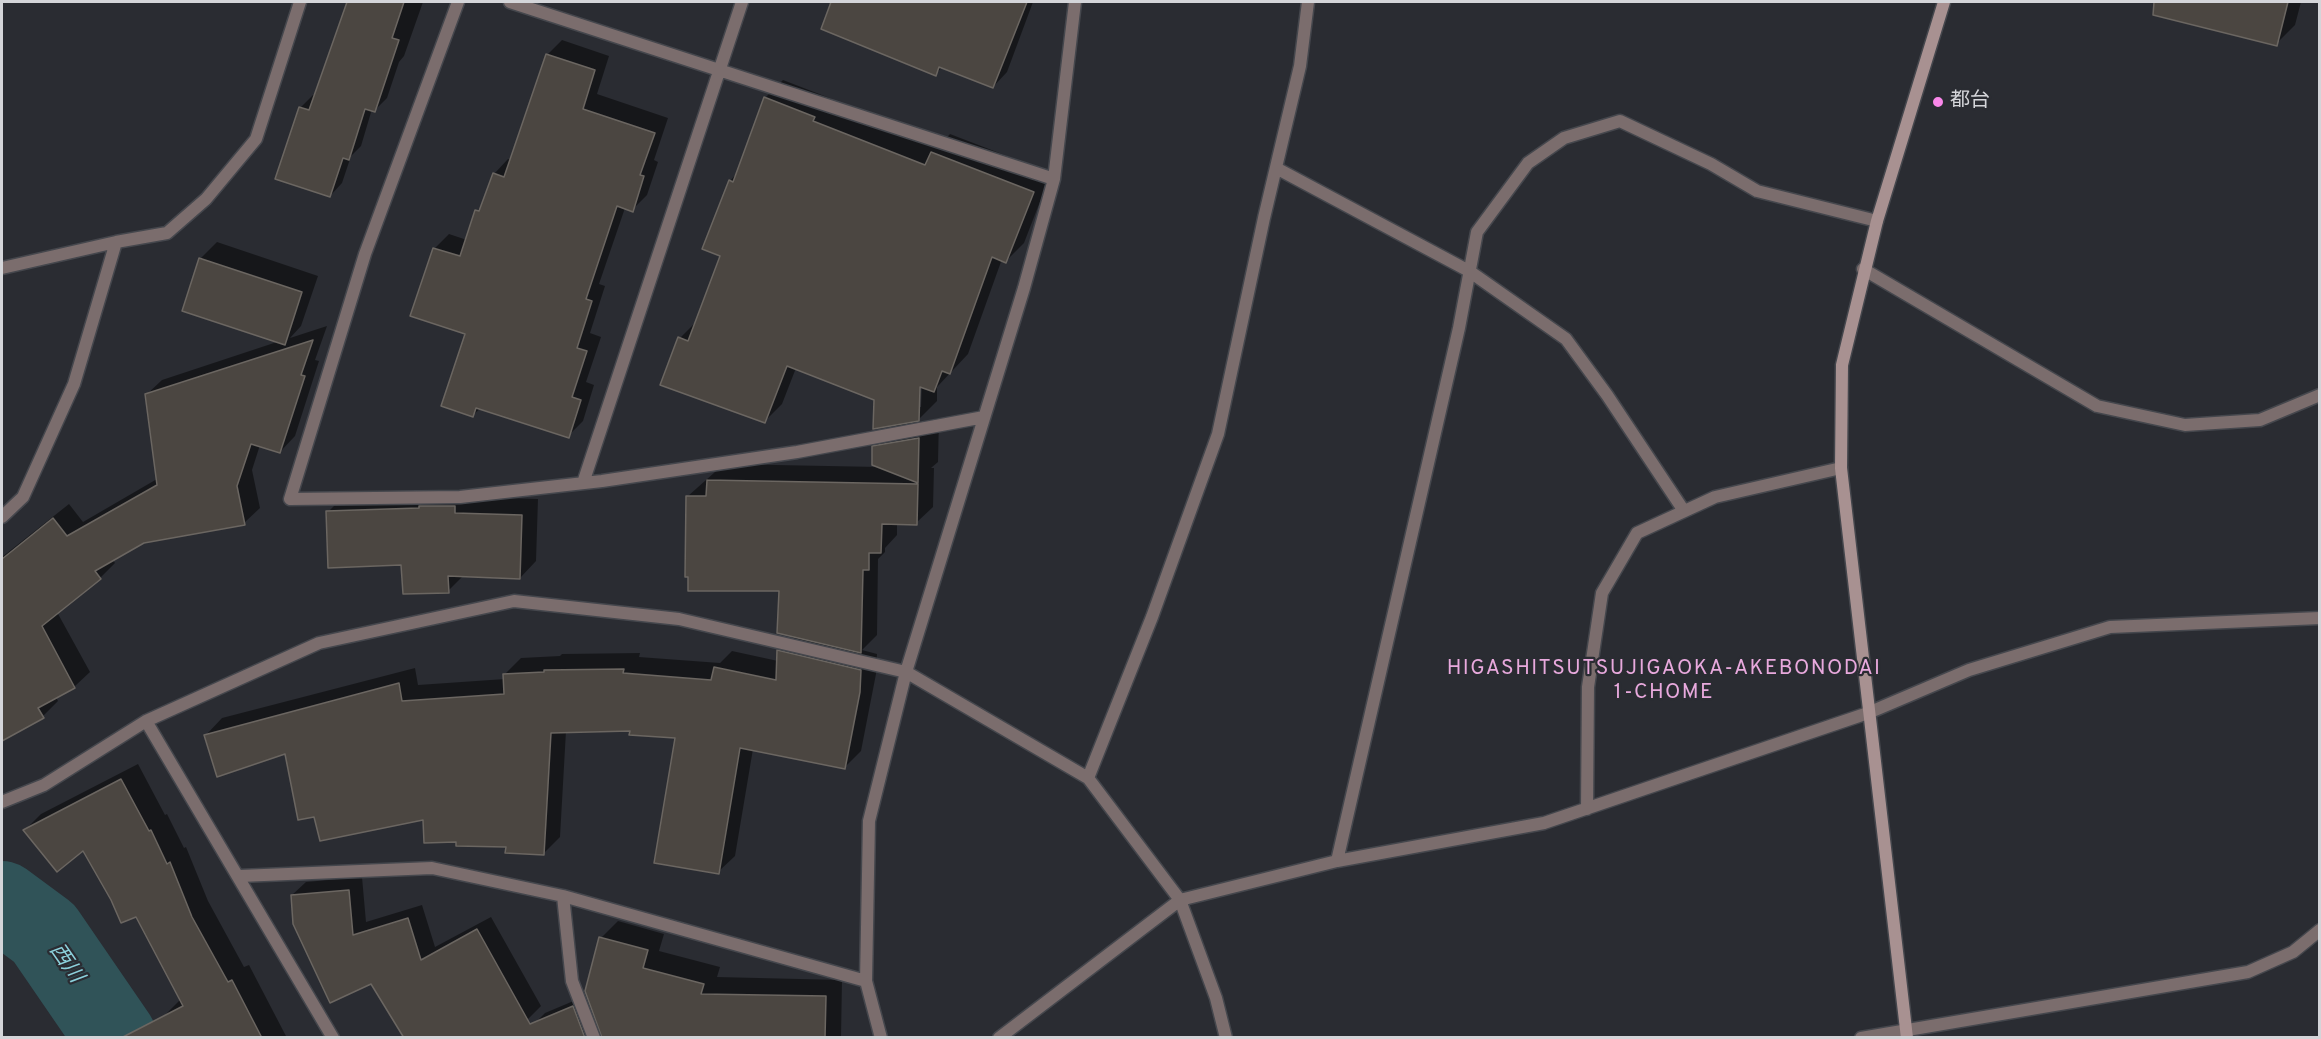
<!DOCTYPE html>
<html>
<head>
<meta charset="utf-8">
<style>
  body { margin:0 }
  #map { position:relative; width:2321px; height:1039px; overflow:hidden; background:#2a2c32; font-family:Overpass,sans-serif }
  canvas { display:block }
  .frame { position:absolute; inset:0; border:3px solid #d4d5d9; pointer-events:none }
</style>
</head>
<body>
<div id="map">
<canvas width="2321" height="1039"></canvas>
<div class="frame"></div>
</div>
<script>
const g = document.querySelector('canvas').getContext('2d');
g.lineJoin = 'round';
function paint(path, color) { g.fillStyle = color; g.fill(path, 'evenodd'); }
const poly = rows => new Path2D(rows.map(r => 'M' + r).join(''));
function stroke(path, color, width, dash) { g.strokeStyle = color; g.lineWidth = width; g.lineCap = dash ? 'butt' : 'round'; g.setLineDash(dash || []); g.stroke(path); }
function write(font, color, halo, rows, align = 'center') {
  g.font = font + ' Overpass,"Noto Sans JP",sans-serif'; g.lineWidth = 4.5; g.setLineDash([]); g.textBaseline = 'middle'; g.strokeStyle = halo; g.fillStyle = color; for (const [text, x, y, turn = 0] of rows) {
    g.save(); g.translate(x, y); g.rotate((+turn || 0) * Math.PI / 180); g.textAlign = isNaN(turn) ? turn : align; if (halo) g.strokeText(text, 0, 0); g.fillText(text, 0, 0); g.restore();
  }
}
const shadow = poly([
  [347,2,423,2,404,56,399,62,387,98,375,110,372,109,361,146,351,156,342,183,330,196,300,108,313,95,315,96],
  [832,2,1033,2,1007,72,993,87,942,67,936,74,822,28],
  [2200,2,2301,2,2295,25,2276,44,2213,5],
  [562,40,609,56,597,94,668,118,654,160,658,162,647,195,632,210,625,208,599,284,605,286,590,333,601,337,586,382,594,385,583,421,568,436,481,408,473,415,467,333,412,315,435,248,449,234,467,240,477,211,483,205,494,174,508,159,512,160,547,55],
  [783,80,832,99,830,102,939,146,950,134,1051,173,1024,243,1006,261,1002,259,968,354,937,387,937,401,915,423,939,418,938,462,931,468,934,468,933,507,916,523,897,523,897,535,885,548,885,552,878,559,877,635,862,650,877,654,876,674,861,751,845,767,753,749,735,856,718,872,677,736,631,729,566,731,560,837,543,854,507,845,457,841,425,818,315,815,286,752,206,735,222,718,415,668,418,685,505,679,504,675,521,658,560,656,562,654,640,653,639,657,720,663,732,651,778,661,778,651,794,636,780,589,688,496,724,464,880,467,874,447,898,423,875,399,796,368,782,404,764,422,680,338,698,320,722,256,730,181,737,173,765,98],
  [919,380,922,380,921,407,918,407],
  [217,242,318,276,301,326,290,338,327,326,315,360,319,361,295,436,280,452,260,445,252,470,260,508,244,523,143,541,112,559,115,563,100,578,57,612,90,672,74,687,56,697,58,701,43,716,2,739,2,557,69,504,83,522,157,479,146,395,162,380,280,341,184,310,201,258],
  [437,490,471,490,471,497,538,499,536,561,520,578,464,575,448,591,403,563,328,512,345,495,435,492],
  [138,764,165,815,167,814,184,848,186,847,208,901,244,967,249,965,287,1038,174,1038,164,1016,181,999,137,915,113,899,84,848,25,830,41,814],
  [362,877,366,922,422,905,435,947,491,917,541,1006,528,1019,495,1008,372,982,292,895,306,882],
  [618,921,664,934,659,951,720,967,717,977,842,980,841,1038,603,1038,601,938],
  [583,997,595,1029,587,1038,536,1022,545,1013]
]);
const river = poly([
  [2,902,44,933,116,1038]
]);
const building = poly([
  [347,2,404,2,392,38,399,40,375,112,365,109,349,160,343,158,330,197,275,179,299,107,309,110,347,2],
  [831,2,1027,2,993,88,939,67,936,76,821,29,831,2],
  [2154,2,2288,2,2277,46,2153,15,2154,2],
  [546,54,595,70,583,109,655,133,640,175,644,176,633,212,617,206,586,299,592,301,577,348,587,351,572,397,581,400,569,438,476,408,473,417,441,406,465,334,410,316,433,248,460,256,475,210,479,211,493,173,504,177,546,54],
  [764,97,815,117,813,121,925,165,931,152,1034,192,1006,263,992,257,950,374,942,371,934,392,920,387,919,421,873,429,874,400,787,366,765,423,660,385,678,337,688,341,720,256,702,249,729,180,733,182,764,97],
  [199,258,302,292,285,345,182,311,199,258],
  [313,340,301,375,305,376,280,453,251,444,237,486,245,525,144,543,95,571,101,579,42,626,75,688,38,708,44,718,2,741,2,559,53,518,67,536,157,485,145,394,313,340],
  [919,438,918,483,872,465,872,446,919,438],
  [707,480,918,484,917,525,882,524,881,553,869,553,869,570,863,570,861,653,777,633,779,591,688,591,688,577,685,577,686,496,706,496,707,480],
  [419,506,455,506,455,513,522,515,520,579,448,576,449,593,403,594,401,565,328,568,326,511,419,508,419,506],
  [777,650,861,670,860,692,845,769,740,748,719,874,654,863,675,738,629,735,630,731,551,733,544,855,505,853,506,847,456,846,456,842,424,843,423,820,320,841,314,817,298,820,285,754,217,777,204,735,399,683,402,701,504,694,503,674,544,672,544,670,624,669,623,673,711,680,714,667,776,680,777,650],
  [121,779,149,831,151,830,167,864,170,862,192,917,228,982,232,980,262,1038,121,1038,183,1006,136,917,121,923,111,900,83,851,57,872,23,830,121,779],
  [349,890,353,935,408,918,421,960,477,929,530,1024,573,1006,585,1038,404,1038,371,984,330,1003,293,924,291,895,349,890],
  [599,937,648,950,643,968,704,984,701,994,826,996,825,1038,602,1038,585,991,599,937]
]);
const street = poly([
  [458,2,365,254,290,499,460,497,602,481,797,452,984,417],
  [510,2,1054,179],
  [1276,168,1469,271,1566,339,1607,395,1684,511],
  [2,268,116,242,167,233,206,199,256,139,300,2],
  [1863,269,2097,406,2185,425,2260,420,2320,395],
  [583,483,742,2],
  [2,517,23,497,74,384,116,242],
  [146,721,333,1038],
  [1088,778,1152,617,1218,434,1264,218,1300,66,1308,2],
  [2,802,44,785,146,721,319,643,514,601,679,619,906,672,1088,778,1180,900,1337,861,1544,823,1868,713,1969,670,2110,627,2320,618],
  [1587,809,1588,687,1602,593,1637,533,1715,497,1841,468],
  [1337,861,1459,328,1477,232,1528,163,1564,138,1620,121,1711,164,1757,191,1877,221],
  [240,876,432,868,563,896,866,981],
  [563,896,572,981,594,1038],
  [881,1038,866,981,869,821,906,672,1024,288,1054,179,1075,2],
  [999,1038,1180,900,1216,998,1226,1038],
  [1861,1038,2248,972,2293,952,2320,930]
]);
const secondary = poly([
  [1907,1038,1841,468,1842,365,1877,221,1944,2]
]);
const markers = [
  [1938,102,6,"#f987e9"]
];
const poiNames = [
  ["都台",1950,102]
];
const neighbourhoodNames = [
  ["HIGASHITSUTSUJIGAOKA-AKEBONODAI",1664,670],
  ["1-CHOME",1664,694]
];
const waterNames = [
  ["西川",65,964,55]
];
paint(shadow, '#0007');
stroke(river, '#305358', 82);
paint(building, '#4b4641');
stroke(building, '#6b6661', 1.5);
stroke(street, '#45474d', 15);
stroke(secondary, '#45474d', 15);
stroke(street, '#7b6d6d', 12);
stroke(secondary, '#a89191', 12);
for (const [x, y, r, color] of markers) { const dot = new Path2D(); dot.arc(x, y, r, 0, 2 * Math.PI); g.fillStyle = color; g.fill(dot); stroke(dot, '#2a2c32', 2); }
write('20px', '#d4d5d9', '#2a2c32', poiNames, 'left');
g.letterSpacing = '1.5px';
write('21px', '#e8a9dd', '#2a2c32', neighbourhoodNames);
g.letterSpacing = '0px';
write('italic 21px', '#8cd1dc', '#2a2c32', waterNames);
</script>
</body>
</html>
